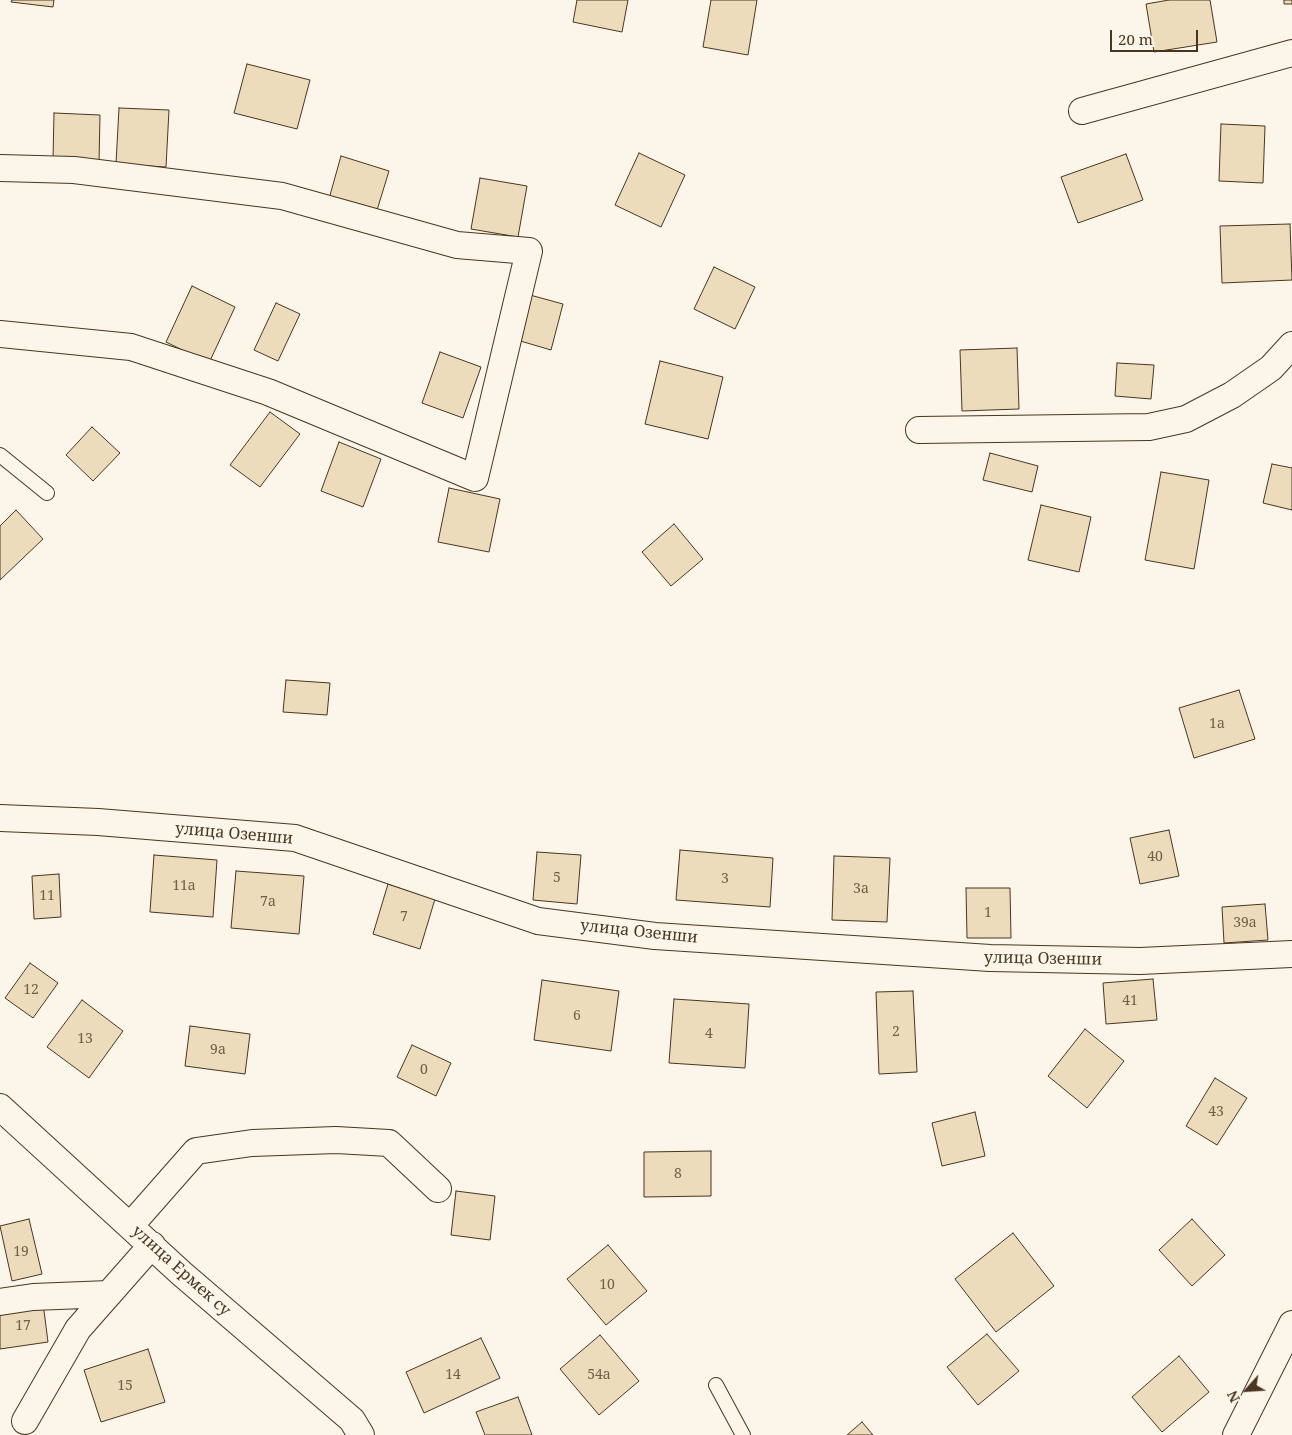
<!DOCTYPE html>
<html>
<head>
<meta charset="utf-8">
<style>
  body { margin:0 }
  #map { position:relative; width:1292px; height:1435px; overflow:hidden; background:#fbf6e9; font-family:"Noto Serif",serif }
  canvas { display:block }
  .north { position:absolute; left:1222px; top:1365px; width:50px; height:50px; -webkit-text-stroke:4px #fbf6e9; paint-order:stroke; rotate:244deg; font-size:14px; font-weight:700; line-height:20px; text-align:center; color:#4a3520 }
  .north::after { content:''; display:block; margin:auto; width:18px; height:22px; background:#4a3520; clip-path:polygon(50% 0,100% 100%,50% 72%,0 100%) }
  .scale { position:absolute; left:1110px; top:30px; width:88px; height:22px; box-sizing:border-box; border:2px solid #4a3520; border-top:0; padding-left:6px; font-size:15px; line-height:18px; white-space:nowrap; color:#4a3520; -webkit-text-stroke:4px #fbf6e9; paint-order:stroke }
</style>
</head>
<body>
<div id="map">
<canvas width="1292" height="1435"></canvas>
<div class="north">N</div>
<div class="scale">20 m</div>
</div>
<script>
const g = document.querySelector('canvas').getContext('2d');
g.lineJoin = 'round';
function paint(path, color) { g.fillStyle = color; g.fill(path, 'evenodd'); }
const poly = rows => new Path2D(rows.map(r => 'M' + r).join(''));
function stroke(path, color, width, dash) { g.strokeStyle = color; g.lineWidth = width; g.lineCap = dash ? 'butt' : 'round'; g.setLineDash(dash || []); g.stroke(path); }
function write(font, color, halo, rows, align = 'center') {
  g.font = font + ' "Noto Serif",serif'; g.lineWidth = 4; g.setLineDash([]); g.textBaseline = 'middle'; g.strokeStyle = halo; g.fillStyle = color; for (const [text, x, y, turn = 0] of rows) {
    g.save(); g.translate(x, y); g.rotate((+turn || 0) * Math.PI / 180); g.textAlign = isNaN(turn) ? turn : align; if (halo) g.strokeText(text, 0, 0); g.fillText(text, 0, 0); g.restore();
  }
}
const building = poly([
  [12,0,54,0,53,7,11,2,12,0],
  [577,0,628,0,622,32,573,22,577,0],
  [711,0,757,0,748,55,703,47,711,0],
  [1169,0,1210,0,1217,42,1154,52,1146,4,1169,0],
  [1284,0,1292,0,1292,4,1284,4,1284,0],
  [247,64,310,80,297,129,234,113,247,64],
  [119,108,169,110,166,167,116,164,119,108],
  [54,113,100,115,99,162,53,160,54,113],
  [1221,124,1265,126,1263,183,1219,181,1221,124],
  [639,153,685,175,661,227,615,205,639,153],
  [1126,154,1143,200,1078,223,1061,177,1126,154],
  [341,156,389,171,374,220,327,206,341,156],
  [480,178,527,186,518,237,471,229,480,178],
  [1290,224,1292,280,1222,283,1220,226,1290,224],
  [714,267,755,287,735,329,694,309,714,267],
  [192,286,235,307,209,363,166,342,192,286],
  [530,295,563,304,551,350,517,340,530,295],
  [276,303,300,314,278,361,254,350,276,303],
  [1017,348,1019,409,962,411,960,350,1017,348],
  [440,352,481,367,463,418,422,403,440,352],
  [660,361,723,377,708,439,645,424,660,361],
  [1117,363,1154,365,1151,399,1115,396,1117,363],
  [270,412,300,434,260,487,230,465,270,412],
  [92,427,120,453,93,481,66,455,92,427],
  [339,442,381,459,363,507,321,491,339,442],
  [990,453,1038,466,1032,492,983,480,990,453],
  [1272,464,1292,468,1292,510,1263,503,1272,464],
  [1161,472,1209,480,1194,569,1145,560,1161,472],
  [449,488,500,499,489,552,438,542,449,488],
  [1041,505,1091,517,1079,572,1028,560,1041,505],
  [16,510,43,539,0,580,0,526,16,510],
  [674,524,703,559,671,586,642,552,674,524],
  [286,680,330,683,327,715,283,712,286,680],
  [1239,690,1255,739,1194,758,1179,708,1239,690],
  [1169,830,1179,876,1140,884,1130,838,1169,830],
  [680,850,773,858,770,907,676,900,680,850],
  [537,852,581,855,577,904,533,900,537,852],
  [154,855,217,860,213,917,150,912,154,855],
  [834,856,890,858,887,922,832,920,834,856],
  [236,871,304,876,299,934,231,928,236,871],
  [59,874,61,917,34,919,32,876,59,874],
  [388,884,435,899,420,949,373,934,388,884],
  [966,888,1010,888,1011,938,967,938,966,888],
  [1265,904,1268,940,1224,943,1222,907,1265,904],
  [30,963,58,983,33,1018,5,998,30,963],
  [1153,979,1157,1020,1106,1024,1103,983,1153,979],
  [542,980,619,991,611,1051,534,1040,542,980],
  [913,991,917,1072,879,1074,876,992,913,991],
  [674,999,749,1004,745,1068,669,1063,674,999],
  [82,1000,123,1031,89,1078,47,1047,82,1000],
  [190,1026,250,1034,245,1074,185,1066,190,1026],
  [1085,1029,1124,1061,1087,1108,1048,1076,1085,1029],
  [412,1045,451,1063,436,1096,397,1077,412,1045],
  [1215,1078,1247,1098,1217,1145,1186,1126,1215,1078],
  [975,1112,985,1156,942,1166,932,1123,975,1112],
  [711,1151,711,1196,644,1197,644,1152,711,1151],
  [456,1191,495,1196,490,1240,451,1235,456,1191],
  [29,1219,42,1274,12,1281,0,1226,29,1219],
  [1192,1219,1225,1255,1192,1286,1159,1250,1192,1219],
  [1013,1233,1054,1286,996,1332,955,1279,1013,1233],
  [608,1245,647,1291,606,1325,567,1279,608,1245],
  [43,1303,48,1342,0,1349,0,1309,43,1303],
  [987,1334,1019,1371,978,1405,947,1367,987,1334],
  [600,1335,639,1381,599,1415,560,1369,600,1335],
  [481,1338,500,1378,424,1413,406,1372,481,1338],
  [148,1349,165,1402,101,1422,84,1370,148,1349],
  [1179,1356,1209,1392,1162,1432,1132,1397,1179,1356],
  [518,1397,532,1435,485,1435,476,1412,518,1397],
  [862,1422,873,1435,847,1435,862,1422]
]);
const lane = poly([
  [0,455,47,493],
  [716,1385,743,1435]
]);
const street = poly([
  [1082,111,1292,53],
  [0,168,74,170,282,196,457,245,529,251,475,478,268,392,131,347,0,334],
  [919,430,1149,427,1186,419,1232,395,1271,368,1292,345],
  [0,818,98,822,295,838,538,921,655,936,990,958,1140,961,1292,954],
  [0,1107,181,1273,352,1420,361,1435],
  [130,1226,196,1151,252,1143,336,1140,389,1143,438,1189],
  [0,1302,33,1297,109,1294],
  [25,1421,78,1329,152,1245],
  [1236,1435,1292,1324]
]);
const numberNames = [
  ["1а",1217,724],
  ["40",1155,857],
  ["5",557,878],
  ["3",725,879],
  ["11а",184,886],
  ["3а",861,889],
  ["11",47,896],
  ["7а",268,902],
  ["1",988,913],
  ["7",404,917],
  ["39а",1245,923],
  ["12",31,990],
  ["41",1130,1001],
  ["6",577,1016],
  ["2",896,1032],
  ["4",709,1034],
  ["13",85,1039],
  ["9а",218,1050],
  ["0",424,1070],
  ["43",1216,1112],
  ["8",678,1174],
  ["19",21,1252],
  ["10",607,1285],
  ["17",23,1326],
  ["14",453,1375],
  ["54а",599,1375],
  ["15",125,1386]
];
const streetNames = [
  ["улица Озенши",234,834,5],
  ["улица Озенши",639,932,6],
  ["улица Озенши",1043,959,1],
  ["улица Ермек су",181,1271,42]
];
paint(building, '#ecdcbc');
stroke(building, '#4a3520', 1);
stroke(lane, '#4a3520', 16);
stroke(street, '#4a3520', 28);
stroke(lane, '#fbf6e9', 14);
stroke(street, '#fbf6e9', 26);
write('14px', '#725f47', null, numberNames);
write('16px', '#4a3520', '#fbf6e9', streetNames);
</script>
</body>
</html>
